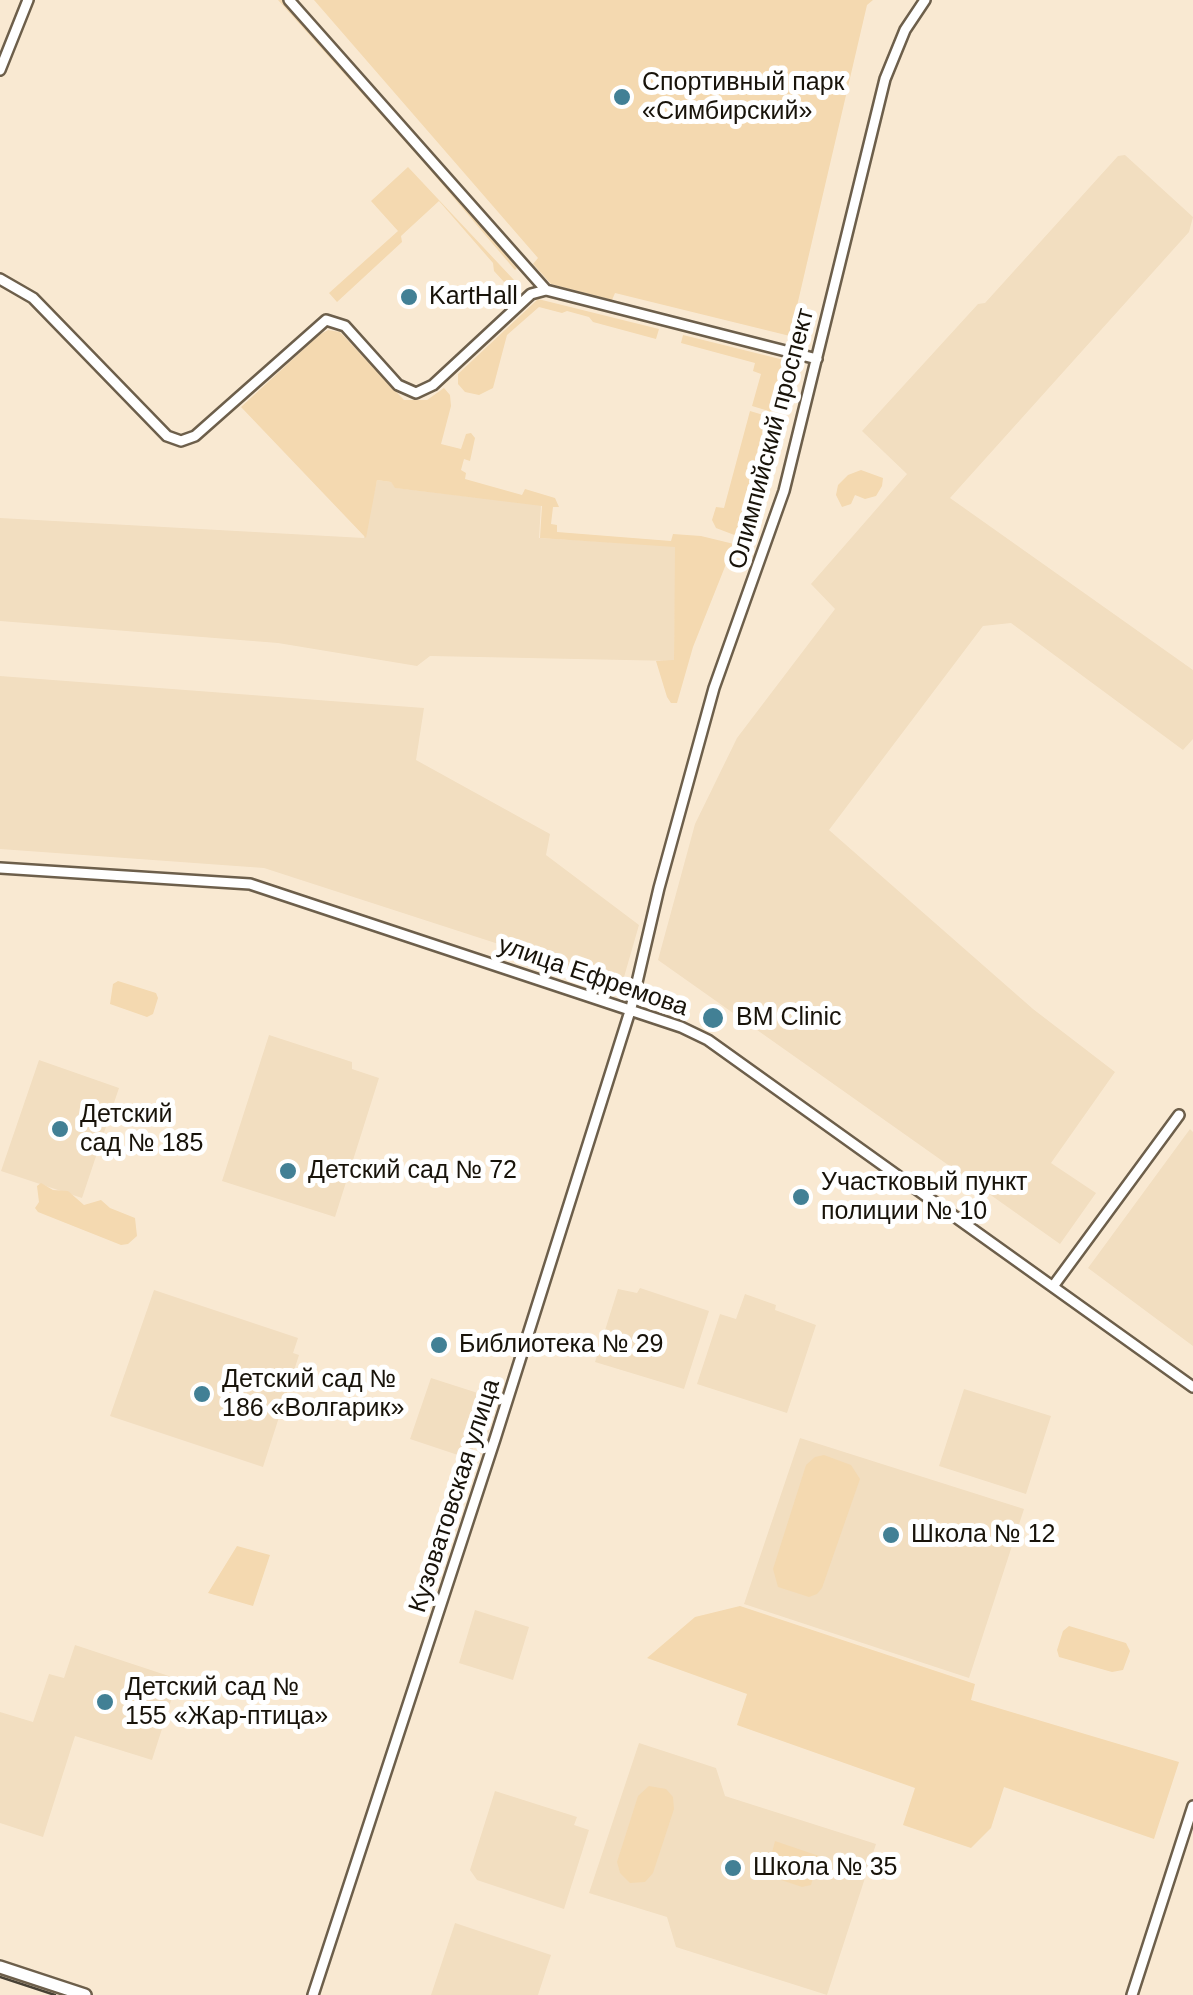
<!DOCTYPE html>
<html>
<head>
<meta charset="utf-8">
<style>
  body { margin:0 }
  canvas { display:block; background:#f9e9d2 }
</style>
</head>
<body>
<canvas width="1193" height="1995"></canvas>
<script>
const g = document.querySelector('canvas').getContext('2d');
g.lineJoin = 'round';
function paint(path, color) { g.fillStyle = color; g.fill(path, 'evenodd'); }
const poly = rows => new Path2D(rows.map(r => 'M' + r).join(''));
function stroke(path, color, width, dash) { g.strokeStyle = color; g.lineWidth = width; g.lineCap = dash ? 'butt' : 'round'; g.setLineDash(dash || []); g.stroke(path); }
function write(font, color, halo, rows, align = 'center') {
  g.font = font + ' Arial,sans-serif'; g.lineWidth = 10; g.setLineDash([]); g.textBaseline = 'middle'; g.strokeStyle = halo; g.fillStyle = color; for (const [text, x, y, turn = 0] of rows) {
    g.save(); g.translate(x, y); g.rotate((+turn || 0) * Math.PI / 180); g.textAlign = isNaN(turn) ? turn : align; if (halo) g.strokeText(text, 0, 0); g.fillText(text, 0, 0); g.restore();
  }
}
const built = poly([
  [1125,155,1193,217,1189,232,950,498,1193,670,1193,739,1183,750,1011,623,983,626,829,830,1033,1009,1115,1072,1051,1163,1096,1193,1060,1244,658,960,695,824,737,738,835,609,811,584,907,474,862,431,978,304,985,303,1118,156],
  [377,480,391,482,396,488,541,505,539,538,676,546,674,661,430,656,417,666,278,643,0,621,0,518,364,538],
  [0,676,424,708,416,760,550,834,546,855,639,925,622,984,264,868,0,849],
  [269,1035,352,1062,352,1069,379,1078,335,1217,222,1181],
  [39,1060,119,1088,82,1198,1,1171],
  [1190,1129,1193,1132,1193,1346,1088,1268],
  [640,1288,709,1311,684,1389,595,1362,618,1289,637,1293],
  [154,1290,298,1338,293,1353,299,1355,263,1467,110,1416],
  [745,1294,776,1305,775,1310,816,1325,787,1413,697,1384,720,1314,736,1319],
  [431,1378,484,1395,480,1408,486,1411,472,1451,467,1449,464,1457,410,1439],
  [964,1389,1051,1416,1026,1494,939,1466],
  [800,1438,1024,1509,969,1678,744,1604],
  [475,1610,529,1627,513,1680,459,1663],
  [75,1645,178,1679,152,1760,75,1736,43,1837,0,1823,0,1712,33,1722,49,1674,64,1678],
  [639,1743,716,1768,725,1796,876,1844,827,1995,676,1947,667,1917,589,1893],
  [495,1791,577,1817,574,1825,589,1830,564,1909,477,1880,470,1870],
  [455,1923,551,1955,538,1995,431,1995]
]);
const green = poly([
  [278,0,283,0,426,160,517,268,515,270,424,163],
  [314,0,873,0,867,5,790,336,615,293,612,300,551,284,533,264,538,258],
  [408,167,514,280,522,294,515,294,494,271,493,263,439,201,401,236,402,242,337,302,329,293,398,231,371,201],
  [538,299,659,329,656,339,593,322,589,317,567,311,562,313,539,307,507,335,493,388,479,395,465,392,458,384,458,374],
  [328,330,340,332,404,400,427,400,444,388,450,395,451,406,441,444,461,449,466,434,471,433,475,438,470,461,464,459,461,470,466,473,465,479,522,495,525,489,555,498,559,507,553,507,551,524,557,525,557,532,671,541,673,534,701,536,734,544,693,647,677,703,671,703,667,697,656,661,674,660,675,547,540,538,542,506,395,488,391,482,377,480,366,538,241,407,319,335],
  [683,335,784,360,772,412,752,406,761,374,753,371,755,363,681,343],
  [750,411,770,417,745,516,737,536,716,528,712,520,716,507,724,508],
  [861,470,883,478,882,486,876,496,865,499,855,495,851,504,842,507,836,495,838,485,848,475],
  [118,981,156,993,158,998,153,1014,147,1017,110,1004,113,984],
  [41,1183,53,1190,68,1191,84,1205,101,1200,110,1208,135,1218,137,1236,128,1244,121,1245,38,1212,35,1208,39,1202,37,1186],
  [824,1455,851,1465,860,1479,822,1588,817,1594,809,1597,778,1587,773,1569,806,1465,815,1457],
  [237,1546,270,1555,253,1606,208,1593],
  [740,1606,975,1684,971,1700,1179,1762,1154,1839,1004,1787,991,1828,971,1848,903,1825,915,1788,737,1725,747,1694,647,1658,695,1617],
  [1069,1626,1126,1643,1130,1651,1123,1670,1112,1672,1059,1657,1057,1650,1063,1631],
  [649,1786,666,1789,673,1797,674,1809,653,1873,645,1882,630,1883,620,1873,617,1862,638,1796],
  [775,1841,819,1856,811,1885,802,1887,766,1875]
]);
const minor = poly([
  [289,0,546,290],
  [0,70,28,0],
  [0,279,33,298,167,436,181,441,195,436,326,320,345,326,398,385,416,393,433,385,531,294,546,290,817,359],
  [0,868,250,884,681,1027,708,1040,1193,1387],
  [1054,1285,1179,1115],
  [313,1995,495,1439,631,1008,659,888,714,688,784,491,885,79,905,30,925,0],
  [1132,1995,1193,1806]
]);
const major = poly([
  [0,1967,85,1995]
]);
const tram = poly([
  [0,1977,55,1995]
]);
const markers = [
  [622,97,10,"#428095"],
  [409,297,10,"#428095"],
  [713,1018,12,"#428095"],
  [60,1129,10,"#428095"],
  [288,1171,10,"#428095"],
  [801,1197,10,"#428095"],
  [439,1345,10,"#428095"],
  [202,1394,10,"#428095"],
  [891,1535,10,"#428095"],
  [105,1702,10,"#428095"],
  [733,1868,10,"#428095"]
];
const poiNames = [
  ["Спортивный парк",642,83],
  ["«Симбирский»",642,112],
  ["KartHall",429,297],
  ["BM Clinic",736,1018],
  ["Детский",80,1115],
  ["сад № 185",80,1144],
  ["Детский сад № 72",308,1171],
  ["Участковый пункт",821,1183],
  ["полиции № 10",821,1212],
  ["Библиотека № 29",459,1345],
  ["Детский сад №",222,1380],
  ["186 «Волгарик»",222,1409],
  ["Школа № 12",911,1535],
  ["Детский сад №",125,1688],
  ["155 «Жар-птица»",125,1717],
  ["Школа № 35",753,1868]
];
const streetNames = [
  ["Олимпийский проспект",772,439,-75],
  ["улица Ефремова",593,977,19],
  ["Кузоватовская улица",455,1496,-72]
];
paint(built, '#f2dec0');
paint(green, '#f4d9b0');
stroke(minor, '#6d5f4b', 14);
stroke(major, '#6d5f4b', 16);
stroke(minor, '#fff', 9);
stroke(major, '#fff', 11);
stroke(tram, '#484135', 2.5);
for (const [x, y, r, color] of markers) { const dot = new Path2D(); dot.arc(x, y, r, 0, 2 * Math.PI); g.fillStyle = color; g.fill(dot); stroke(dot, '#fff', 4); }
write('25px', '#18130a', '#fff', poiNames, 'left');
write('25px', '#18130a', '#fff', streetNames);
</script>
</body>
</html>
